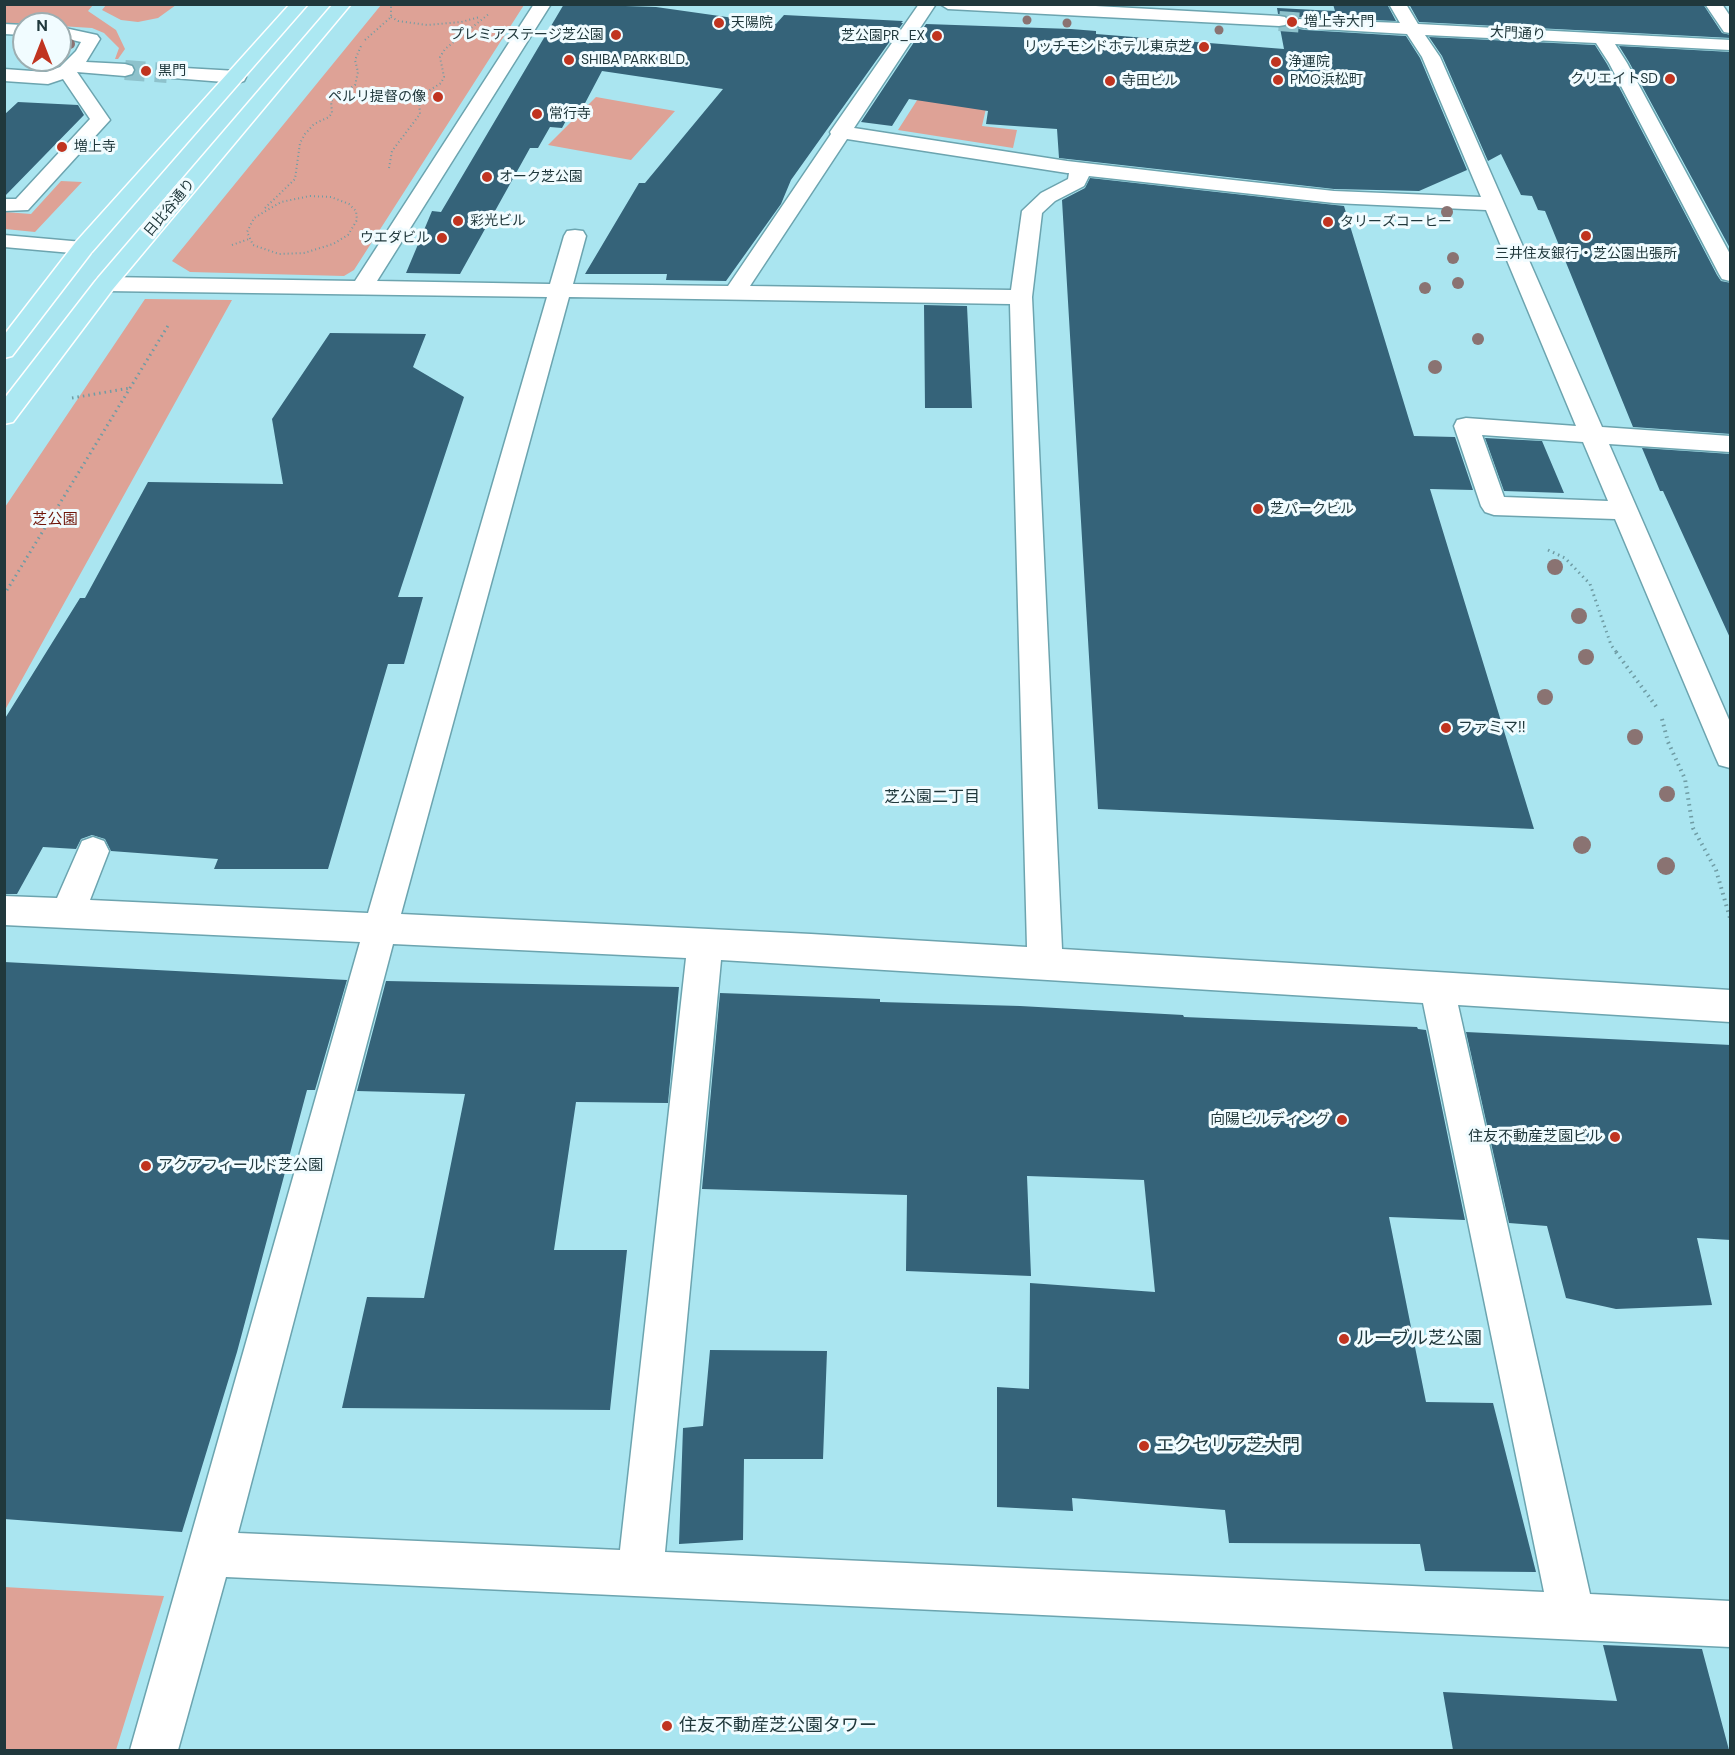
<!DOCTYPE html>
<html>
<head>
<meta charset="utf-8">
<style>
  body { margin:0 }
  #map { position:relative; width:1735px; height:1755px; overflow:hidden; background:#aae5f0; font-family:"DM Sans",sans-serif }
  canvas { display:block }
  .frame { position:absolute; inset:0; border:6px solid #20383c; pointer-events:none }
  .north { position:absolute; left:12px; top:12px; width:60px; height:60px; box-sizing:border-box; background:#f1fcff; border:2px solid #9daeb1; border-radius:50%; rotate:0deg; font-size:16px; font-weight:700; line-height:24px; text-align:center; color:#20383c }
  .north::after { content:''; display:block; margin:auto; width:21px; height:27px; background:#c03420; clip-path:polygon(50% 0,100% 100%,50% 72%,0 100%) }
</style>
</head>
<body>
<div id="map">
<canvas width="1735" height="1755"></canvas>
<div class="frame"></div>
<div class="north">N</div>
</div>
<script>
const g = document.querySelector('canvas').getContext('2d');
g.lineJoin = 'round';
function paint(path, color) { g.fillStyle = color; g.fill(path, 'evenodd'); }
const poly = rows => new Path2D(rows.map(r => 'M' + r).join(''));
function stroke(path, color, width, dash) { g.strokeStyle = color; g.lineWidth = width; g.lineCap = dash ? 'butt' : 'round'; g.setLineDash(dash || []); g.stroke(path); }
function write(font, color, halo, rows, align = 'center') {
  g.font = font + ' "DM Sans","Noto Sans JP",sans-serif'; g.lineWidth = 6; g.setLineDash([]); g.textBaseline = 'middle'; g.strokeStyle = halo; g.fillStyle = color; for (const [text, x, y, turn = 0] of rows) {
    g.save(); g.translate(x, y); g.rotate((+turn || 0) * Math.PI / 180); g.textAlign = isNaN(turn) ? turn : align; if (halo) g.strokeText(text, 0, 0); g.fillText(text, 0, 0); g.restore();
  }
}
const green = poly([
  [4,5,93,5,88,11,116,30,125,49,118,59,115,59,119,48,104,33,92,28,60,26,60,24,5,23],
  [106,5,106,4,176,5,158,18,138,22,121,20,102,10],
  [381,5,524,5,354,270,344,276,190,272,172,261],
  [946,55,996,65,982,126,1017,130,1013,148,898,130],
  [596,97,675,111,631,160,548,145],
  [61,181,82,182,35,232,5,229,5,212,31,214],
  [145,299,232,300,5,710,5,507],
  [4,1587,164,1596,116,1750,5,1750]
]);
const building = poly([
  [564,4,656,7,776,24,784,15,903,21,901,23,903,23,791,180,781,204,726,281,666,280,667,274,585,274,639,183,645,183,723,89,602,71,583,107,574,106,562,128,550,127,538,148,530,148,460,274,406,273,432,211,441,212],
  [1333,4,1387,4,1396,21,1299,17,1294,24,1299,29,1305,30,1406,36,1420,58,1467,170,1419,191,1334,189,1059,158,1057,129,986,124,988,111,909,99,892,126,861,122,926,24,1071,29,1096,31,1096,34,1284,49,1280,28,1287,26,1290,21,1287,16,1278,14,1277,8,1335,11],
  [1409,4,1703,4,1722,33,1731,35,1731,38,1419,22],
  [1429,37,1595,45,1607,64,1717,275,1721,281,1731,283,1731,434,1633,427,1545,211,1538,210,1532,196,1521,195,1501,154,1488,161,1442,56],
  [1619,46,1731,52,1731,250,1629,62],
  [18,102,78,105,84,115,4,197,4,115],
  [1090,178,1344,206,1414,436,1455,437,1473,490,1430,489,1534,829,1098,809,1062,200,1085,188],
  [924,305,967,306,972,408,925,408],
  [330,333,426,334,413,367,464,397,398,597,423,597,404,664,388,664,328,869,214,869,218,859,111,851,105,839,92,835,81,839,76,849,43,847,17,894,4,894,4,720,80,598,85,598,148,482,283,484,272,419],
  [1485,438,1542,441,1564,493,1504,491],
  [1642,448,1731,454,1731,640,1663,491,1660,491],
  [4,962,347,980,315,1090,307,1090,237,1352,182,1532,4,1519],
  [386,981,679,987,668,1103,576,1102,554,1250,627,1250,610,1410,342,1408,367,1297,424,1298,465,1094,357,1091],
  [720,993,880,999,880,1002,1020,1006,1183,1015,1184,1017,1417,1027,1418,1029,1426,1030,1465,1220,1389,1217,1426,1402,1493,1403,1536,1572,1425,1571,1420,1544,1229,1543,1225,1510,1072,1498,1073,1511,997,1507,997,1387,1029,1389,1030,1283,1155,1292,1144,1180,1027,1176,1031,1276,906,1271,907,1195,702,1189],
  [1466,1032,1731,1045,1731,1240,1697,1238,1712,1305,1616,1309,1566,1298,1547,1226,1509,1223],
  [710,1350,827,1351,823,1459,744,1459,743,1540,679,1544,683,1428,703,1426],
  [1603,1645,1702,1649,1729,1750,1453,1750,1443,1692,1617,1701]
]);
const minorTunnel = poly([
  [1279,21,1305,23],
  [125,70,167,73]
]);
const pathFar2 = poly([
  [391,17,398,21,427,25,461,22,480,17],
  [365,40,391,17,391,4],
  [389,168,392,151,420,114,419,101,424,94,441,83,444,77,440,57,445,49,490,13],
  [310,196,331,197,349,204,356,211,357,220,348,235,333,244,304,253,279,254,253,245,247,232,254,218,281,202,310,196],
  [265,208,295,179,300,143,305,134,314,124,329,117,332,113,331,101,355,85,358,72,355,60,361,46],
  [232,245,249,239]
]);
const pathFar1 = poly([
  [72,398,130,388],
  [1548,550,1565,558,1590,584,1611,645,1617,653],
  [4,595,169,324]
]);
const path = poly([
  [1616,652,1658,709],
  [1662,719,1668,742,1685,779,1693,828,1716,870,1730,918]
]);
const minor = poly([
  [534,4,551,4,377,281,550,284,564,236,567,231,575,230,583,231,586,236,573,284,728,286,831,134,830,132,919,4,936,4,854,128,1067,161,1224,179,1334,191,1481,197,1422,57,1407,34,1305,28,1299,27,1296,23,1299,19,1400,23,1389,4,1406,4,1418,24,1730,40,1730,50,1615,44,1627,63,1730,254,1730,281,1722,279,1719,274,1609,63,1596,43,1425,35,1440,57,1602,427,1730,436,1730,452,1609,444,1730,722,1730,768,1719,765,1715,756,1615,519,1494,515,1485,512,1481,506,1454,426,1457,420,1466,418,1576,426,1486,210,1334,203,1089,176,1084,186,1055,201,1042,213,1032,297,1062,949,1730,990,1730,1022,1458,1005,1590,1594,1730,1601,1730,1647,226,1577,178,1750,130,1750,360,942,4,925,4,896,57,898,82,841,93,837,104,841,109,851,90,900,368,913,547,297,105,291,97,289,94,284,97,279,105,277,355,281,534,4],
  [847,139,1067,173,1069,173,1068,179,1041,193,1022,211,1011,290,750,286,847,139],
  [569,297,1010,304,1027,947,811,934,401,914,569,297],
  [1482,435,1583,442,1608,501,1504,497,1482,435],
  [393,944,686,958,620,1550,238,1533,393,944],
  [721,960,1423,1003,1544,1592,665,1552,721,960],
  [940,4,1059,4,1279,16,1285,17,1288,21,1285,25,1279,26,948,9,940,4],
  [1705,4,1722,4,1730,16,1730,33,1724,32,1705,4],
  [4,24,24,25,24,35,4,34,4,24],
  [60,27,97,35,100,39,86,62,125,64,132,66,134,70,132,74,125,76,77,72,110,120,28,210,4,211,4,199,16,199,90,119,63,79,48,84,4,81,4,69,46,72,60,67,76,51,81,42,60,37,60,27],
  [167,67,237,71,244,73,246,77,244,81,237,83,160,77,158,73,160,69,167,67],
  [4,235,83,242,91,243,94,248,91,253,83,254,4,247,4,235]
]);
const major = poly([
  [290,4,308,4,91,253,12,356,4,358,4,335,75,243,290,4],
  [333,4,351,4,113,289,13,422,4,424,4,399,97,279,333,4]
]);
const trees = [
  [1027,20,4.5],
  [1067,23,4.5],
  [1219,30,4.5],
  [70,44,5],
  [1447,212,6],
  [1453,258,6],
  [1458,283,6],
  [1425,288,6],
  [1478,339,6],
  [1435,367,7],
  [1555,567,8],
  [1579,616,8],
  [1586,657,8],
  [1545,697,8],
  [1635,737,8],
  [1667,794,8],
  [1582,845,9],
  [1666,866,9]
];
const markers = [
  [1292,22,6,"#c03420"],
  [719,23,6,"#c03420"],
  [616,35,6,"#c03420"],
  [937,36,6,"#c03420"],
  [1204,47,6,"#c03420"],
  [569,60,6,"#c03420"],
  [1276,62,6,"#c03420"],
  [146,71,6,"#c03420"],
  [1670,79,6,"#c03420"],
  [1278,80,6,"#c03420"],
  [1110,81,6,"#c03420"],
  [438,97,6,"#c03420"],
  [537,114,6,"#c03420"],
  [62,147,6,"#c03420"],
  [487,177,6,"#c03420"],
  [458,221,6,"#c03420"],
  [1328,222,6,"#c03420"],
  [1586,236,6,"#c03420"],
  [442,238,6,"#c03420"],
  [1258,509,6,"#c03420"],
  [1446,728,6,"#c03420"],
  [1342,1120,6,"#c03420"],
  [1615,1137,6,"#c03420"],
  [146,1166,6,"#c03420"],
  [1344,1339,6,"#c03420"],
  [1144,1446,6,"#c03420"],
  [667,1726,6,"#c03420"]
];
const farPoinames = [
  ["増上寺大門",1304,22],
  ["天陽院",731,23],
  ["プレミアステージ芝公園",604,35,"right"],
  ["芝公園PR_EX",925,36,"right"],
  ["リッチモンドホテル東京芝",1192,47,"right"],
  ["SHIBA PARK BLD.",581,60],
  ["浄運院",1288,62],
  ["黒門",158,71],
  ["クリエイトSD",1658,79,"right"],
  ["PMO浜松町",1290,80],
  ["寺田ビル",1122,81],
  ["ペルリ提督の像",426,97,"right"],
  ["常行寺",549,114],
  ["増上寺",74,147],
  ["オーク芝公園",499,177],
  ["彩光ビル",470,221],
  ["タリーズコーヒー",1340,222],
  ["ウエダビル",430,238,"right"],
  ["三井住友銀行・芝公園出張所",1586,254,"center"],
  ["芝パークビル",1270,509]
];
const farStreetnames = [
  ["大門通り",1518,34,3],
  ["日比谷通り",170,208,-50]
];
const parkNames = [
  ["芝公園",55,520]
];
const poiNames = [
  ["ファミマ!!",1458,728],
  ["向陽ビルディング",1330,1120,"right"],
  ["住友不動産芝園ビル",1603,1137,"right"],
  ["アクアフィールド芝公園",158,1166]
];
const neighbourhoodNames = [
  ["芝公園二丁目",932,798]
];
const nearPoinames = [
  ["ルーブル芝公園",1356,1339],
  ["エクセリア芝大門",1156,1446],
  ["住友不動産芝公園タワー",679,1726]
];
paint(green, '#dea296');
paint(building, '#356379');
stroke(minorTunnel, '#8ec2cc', 20, [20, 10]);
stroke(minor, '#6ca4af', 3);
stroke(major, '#fff', 3);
stroke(pathFar2, '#6f9ca4', 2, [1, 3]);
stroke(pathFar1, '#6f9ca4', 3, [1.5, 4]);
stroke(path, '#6f9ca4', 4, [1.5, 4.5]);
paint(minor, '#fff');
paint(major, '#ace8f2');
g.fillStyle = '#8a7372';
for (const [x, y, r] of trees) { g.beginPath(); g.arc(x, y, r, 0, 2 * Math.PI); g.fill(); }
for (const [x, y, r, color] of markers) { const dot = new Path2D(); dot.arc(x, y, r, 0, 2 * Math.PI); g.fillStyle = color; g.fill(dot); stroke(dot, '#f1fcff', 2); }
write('14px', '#20383c', '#f1fcff', farPoinames, 'left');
write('14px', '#20383c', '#f1fcff', farStreetnames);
write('15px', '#70160a', '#f1fcff', parkNames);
write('15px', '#20383c', '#f1fcff', poiNames, 'left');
write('16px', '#20383c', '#f1fcff', neighbourhoodNames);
write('18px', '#20383c', '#f1fcff', nearPoinames, 'left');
</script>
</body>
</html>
